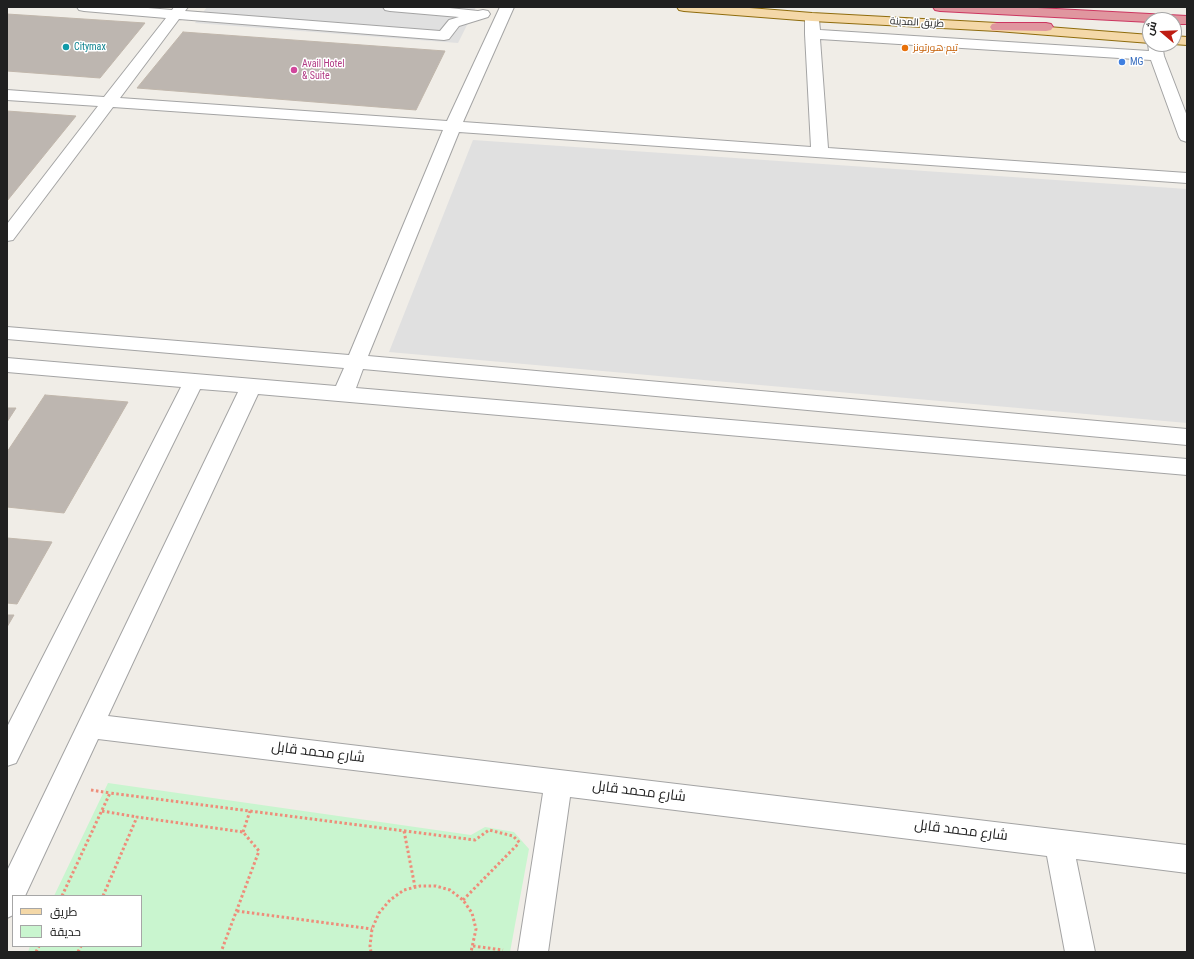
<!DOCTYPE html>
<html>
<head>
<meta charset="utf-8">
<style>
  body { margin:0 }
  #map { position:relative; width:1194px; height:959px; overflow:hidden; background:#f0ede7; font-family:"Roboto Condensed",Cairo,sans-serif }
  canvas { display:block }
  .frame { position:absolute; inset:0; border:8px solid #202020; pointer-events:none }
  .legend { position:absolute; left:12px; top:895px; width:130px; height:52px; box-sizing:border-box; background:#fff; border:1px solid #a6a6a6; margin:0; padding:5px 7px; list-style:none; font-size:12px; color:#202020 }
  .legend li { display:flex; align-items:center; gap:8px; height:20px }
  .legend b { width:20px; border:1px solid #a6a6a6 }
  .north { position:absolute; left:1142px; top:12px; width:40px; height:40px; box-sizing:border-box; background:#fff; border:1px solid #a6a6a6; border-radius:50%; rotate:289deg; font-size:11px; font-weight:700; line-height:16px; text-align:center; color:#202020 }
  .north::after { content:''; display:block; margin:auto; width:14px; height:18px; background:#be1d12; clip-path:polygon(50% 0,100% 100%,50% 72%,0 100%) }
</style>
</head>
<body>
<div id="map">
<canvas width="1194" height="959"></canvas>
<div class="frame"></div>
<ul class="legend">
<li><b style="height:5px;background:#f4d8a8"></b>طريق</li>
<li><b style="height:11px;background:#c9f5cf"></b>حديقة</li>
</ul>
<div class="north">ش</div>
</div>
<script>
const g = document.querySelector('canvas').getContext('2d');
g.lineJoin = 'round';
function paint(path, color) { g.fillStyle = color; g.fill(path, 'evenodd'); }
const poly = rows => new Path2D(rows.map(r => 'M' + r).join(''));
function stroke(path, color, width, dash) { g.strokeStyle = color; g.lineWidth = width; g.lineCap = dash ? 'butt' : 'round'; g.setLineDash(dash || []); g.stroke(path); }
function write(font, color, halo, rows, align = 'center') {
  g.font = font + ' "Roboto Condensed",Cairo,sans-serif'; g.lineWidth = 3; g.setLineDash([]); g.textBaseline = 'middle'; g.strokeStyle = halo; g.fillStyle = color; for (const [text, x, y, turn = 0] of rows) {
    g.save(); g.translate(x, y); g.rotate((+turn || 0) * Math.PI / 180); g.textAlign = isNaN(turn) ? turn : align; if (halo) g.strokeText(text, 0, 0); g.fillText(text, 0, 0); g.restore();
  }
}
const park = poly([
  [108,783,471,835,485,827,514,832,529,849,510,952,28,952,30,946,141,946,141,896,54,896]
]);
const parking = poly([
  [207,7,476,7,458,43,195,23],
  [473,140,1187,189,1187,423,389,352]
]);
const building = poly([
  [7,14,145,23,100,78,7,71,7,14],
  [183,32,445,51,416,110,137,88,183,32],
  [7,111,76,116,7,201,7,111],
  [45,395,128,402,64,513,7,507,7,452,45,395],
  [7,408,16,408,7,422,7,408],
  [7,538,52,542,17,604,7,603,7,538],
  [7,615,14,615,7,627,7,615]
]);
const path = poly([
  [91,790,110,793],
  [102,811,137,817],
  [404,831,415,887],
  [243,832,250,811],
  [62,896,110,793,475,840,489,830,513,836,520,843],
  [103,896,137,817,243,832,259,851,221,952],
  [463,900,519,843],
  [237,911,372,929],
  [473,946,503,950],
  [36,952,39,946],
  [78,952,81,946],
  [371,952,370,946,372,929,379,913,390,900,404,890,420,886,436,886,450,890,463,900,472,913,476,929,471,952]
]);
const minor = poly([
  [77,7,136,7,172,10,174,7,188,7,185,11,440,31,449,20,459,17,390,11,385,10,383,7,440,7,478,11,483,10,488,11,490,14,488,17,459,26,449,39,444,40,179,19,120,98,447,121,500,7,514,7,463,122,811,147,805,34,805,20,807,17,812,16,817,17,819,20,820,30,1149,51,1148,44,1150,41,1150,44,1162,44,1164,56,1187,116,1187,142,1181,140,1179,137,1151,60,820,39,828,148,1187,173,1187,183,459,132,368,356,1187,429,1187,445,363,369,356,388,1187,459,1187,475,258,394,108,716,1187,845,1187,873,1076,859,1095,952,1065,952,1047,856,570,797,548,952,518,952,543,793,98,739,25,896,13,896,13,915,7,918,7,871,238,392,200,389,16,763,7,766,7,727,181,387,7,372,7,358,336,386,344,368,7,339,7,327,349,355,443,130,113,107,13,240,7,241,7,224,98,106,7,100,7,90,104,97,166,18,84,11,79,10,77,7]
]);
const major = poly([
  [677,7,737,7,812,13,997,23,1150,35,1150,43,997,31,812,21,684,11,679,10,677,7],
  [1174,36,1187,37,1187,45,1173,44,1174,44,1174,36]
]);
const highway = poly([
  [933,7,1019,7,1187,16,1187,24,1174,24,1174,20,1150,20,1150,22,940,11,935,10,933,7],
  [997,23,1046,23,1051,24,1053,27,1051,30,1046,31,992,30,990,27,992,24,997,23]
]);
const markers = [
  [66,47,4,"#0f9aa8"],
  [905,48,4,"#e8710a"],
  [1122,62,4,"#3f7fe0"],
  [294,70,4,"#d1479c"]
];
const farStreetnames = [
  ["طريق المدينة",917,23,3]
];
const farCulturenames = [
  ["Citymax",74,47]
];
const farFoodnames = [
  ["تيم هورتونز",913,48]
];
const farShopnames = [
  ["MG",1130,62]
];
const farHotelnames = [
  ["Avail Hotel",302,64],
  ["& Suite",302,76]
];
const nearStreetnames = [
  ["شارع محمد قابل",318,753,7],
  ["شارع محمد قابل",639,792,7],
  ["شارع محمد قابل",961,831,7]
];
paint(park, '#c9f5cf');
paint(parking, '#e0e0e0');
paint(building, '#bdb6b0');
stroke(building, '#c0b6ab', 1);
stroke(minor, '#a4a4a4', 2);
stroke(major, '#8f6c0d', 2);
stroke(highway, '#cc3660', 2);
stroke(path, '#ee8d7a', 3, [2.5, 2.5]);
paint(minor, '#fff');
paint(major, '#f4d8a8');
paint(highway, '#e0969f');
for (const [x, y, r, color] of markers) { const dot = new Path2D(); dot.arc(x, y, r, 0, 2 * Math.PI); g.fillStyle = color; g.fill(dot); stroke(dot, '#fff', 1.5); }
write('10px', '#202020', '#fff', farStreetnames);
write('10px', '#0d838f', '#fff', farCulturenames, 'left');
write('10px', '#c56008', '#fff', farFoodnames, 'left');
write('10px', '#366cbe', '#fff', farShopnames, 'left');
write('10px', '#b23c85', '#fff', farHotelnames, 'left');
write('14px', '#202020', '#fff', nearStreetnames);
</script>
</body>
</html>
